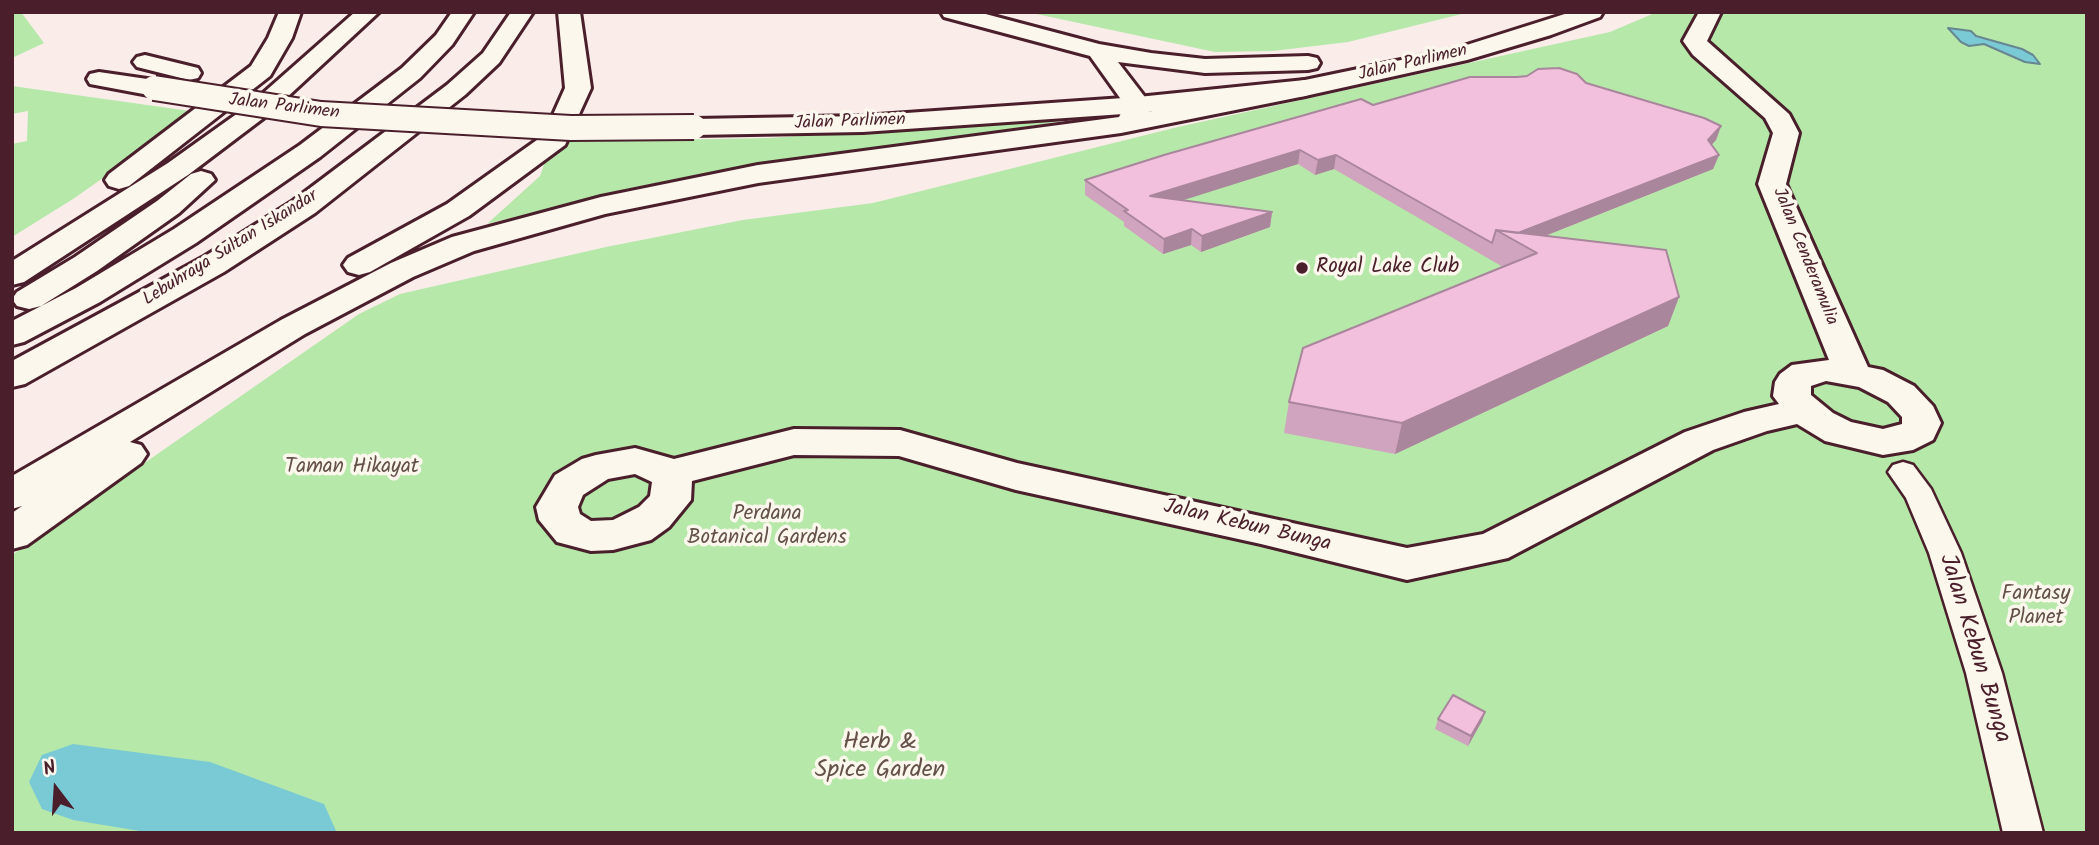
<!DOCTYPE html>
<html>
<head>
<meta charset="utf-8">
<style>
  body { margin:0 }
  #map { position:relative; width:2099px; height:845px; overflow:hidden; background:#f9ece9; font-family:Kalam,sans-serif }
  canvas { display:block }
  .frame { position:absolute; inset:0; border:14px solid #4a1f2b; pointer-events:none }
  .north { position:absolute; left:21px; top:754px; width:70px; height:70px; -webkit-text-stroke:5px #fbf7ec; paint-order:stroke; rotate:343deg; font-size:19px; font-weight:700; line-height:28px; text-align:center; color:#4a1f2b }
  .north::after { content:''; display:block; margin:auto; width:24px; height:32px; background:#4a1f2b; clip-path:polygon(50% 0,100% 100%,50% 72%,0 100%) }
</style>
</head>
<body>
<div id="map">
<canvas width="2099" height="845"></canvas>
<div class="frame"></div>
<div class="north">N</div>
</div>
<script>
const g = document.querySelector('canvas').getContext('2d');
g.lineJoin = 'round';
function paint(path, color) { g.fillStyle = color; g.fill(path, 'evenodd'); }
const poly = rows => new Path2D(rows.map(r => 'M' + r).join(''));
function stroke(path, color, width, dash) { g.strokeStyle = color; g.lineWidth = width; g.lineCap = dash ? 'butt' : 'round'; g.setLineDash(dash || []); g.stroke(path); }
function write(font, color, halo, rows, align = 'center') {
  g.font = font + ' Kalam,sans-serif'; g.lineWidth = 7; g.setLineDash([]); g.textBaseline = 'middle'; g.strokeStyle = halo; g.fillStyle = color; for (const [text, x, y, turn = 0] of rows) {
    g.save(); g.translate(x, y); g.rotate((+turn || 0) * Math.PI / 180); g.textAlign = isNaN(turn) ? turn : align; if (halo) g.strokeText(text, 0, 0); g.fillText(text, 0, 0); g.restore();
  }
}
const green = poly([
  [12,12,21,12,44,43,12,58],
  [1027,12,1470,12,1348,42,1273,51,1215,52],
  [1657,12,2087,12,2087,833,12,833,12,555,359,314,400,294,606,247,743,220,873,203,1178,127,1610,32],
  [12,86,197,112,73,199,12,237,12,144,27,141,28,111,12,114],
  [1061,117,1063,121,635,187,487,224,540,176,552,142,769,138]
]);
const water = poly([
  [1948,28,1971,31,1976,36,2022,49,2033,55,2040,64,2025,62,1984,44,1969,46,1961,42,1948,28]
]);
const river = poly([
  [73,744,210,762,324,804,337,833,152,833,73,820,42,809,29,782,42,755,73,744]
]);
const pedestrian = poly([
  [1903,462,1913,465,1931,489,1961,553,2002,673,2043,833,2003,833,1966,673,1929,553,1906,498,1888,472,1893,465,1903,462]
]);
const minor = poly([
  [1699,12,1721,12,1707,41,1789,114,1799,133,1786,184,1868,367,1883,370,1914,386,1933,406,1941,423,1933,440,1913,450,1883,455,1825,441,1797,424,1767,431,1713,450,1508,558,1407,580,1261,544,1016,490,899,456,794,455,692,481,691,500,669,527,651,540,613,550,591,551,557,542,539,520,536,507,555,475,582,459,596,455,635,448,674,459,794,429,900,430,1017,463,1407,548,1483,534,1685,432,1744,412,1779,404,1773,396,1775,382,1780,374,1792,365,1829,360,1758,184,1773,133,1765,118,1693,55,1683,41,1699,12],
  [1826,381,1859,387,1888,402,1902,417,1902,424,1883,429,1851,422,1833,413,1811,395,1811,386,1826,381],
  [635,474,652,482,650,496,639,507,613,520,591,521,580,514,578,507,583,495,608,479,635,474]
]);
const tertiary = poly([
  [1571,12,1603,12,1600,17,1551,35,1467,60,1305,96,1138,113,863,132,694,135,685,133,681,127,685,121,694,119,863,116,1138,97,1305,80,1454,49,1571,12],
  [145,55,198,68,201,73,198,78,189,80,137,67,133,62,137,57,145,55],
  [99,72,154,80,163,83,167,88,163,93,154,96,90,84,87,79,90,74,99,72]
]);
const primary = poly([
  [279,12,301,12,292,38,270,76,129,186,119,189,109,186,105,180,109,174,251,66,268,38,279,12],
  [355,12,379,12,270,113,188,175,24,282,12,285,12,261,168,163,252,103,355,12],
  [452,12,474,12,452,45,420,78,320,157,196,243,100,302,24,342,12,345,12,321,76,288,174,229,300,145,402,68,436,35,452,12],
  [511,12,533,12,499,63,465,95,315,213,224,272,25,384,12,387,12,361,202,258,293,201,447,85,483,53,511,12],
  [558,12,580,12,591,88,565,145,469,216,370,272,359,275,348,272,343,265,348,258,447,204,544,135,565,88,558,12],
  [941,12,978,12,1099,44,1151,53,1205,59,1308,56,1317,58,1320,63,1317,68,1308,70,1205,73,1118,62,1151,105,1148,112,1305,80,1314,83,1318,88,1314,93,1305,96,1121,133,758,183,605,214,474,251,413,277,305,334,130,442,141,445,147,454,141,463,27,545,12,549,12,513,22,506,12,509,12,476,281,320,391,263,452,237,601,197,758,165,1119,117,1125,105,1090,56,944,17,941,12],
  [201,171,211,174,215,180,179,213,97,271,41,306,29,309,17,306,12,299,17,292,75,257,157,201,191,174,201,171]
]);
const tertiaryBridge = poly([
  [154,88,321,114,571,128,694,127]
]);
const wall = poly([
  [1586,83,1721,126,1716,140,1711,145,1719,155,1713,169,1545,236,1679,297,1668,326,1395,454,1284,433,1289,402,1503,267,1334,169,1315,175,1298,164,1182,200,1272,212,1270,227,1201,252,1191,245,1163,254,1124,226,1124,222,1085,195,1085,180,1373,105],
  [1485,712,1482,721,1468,746,1435,729,1438,719]
]);
const shadedWall = poly([
  [1721,126,1716,140,1703,154,1708,140],
  [1300,150,1298,164,1149,211,1150,196],
  [1336,155,1334,169,1315,175,1318,160],
  [1719,155,1713,169,1522,245,1508,237],
  [1272,212,1270,227,1201,252,1202,236],
  [1192,229,1191,245,1163,254,1164,239],
  [1679,297,1668,326,1395,454,1402,423],
  [1485,712,1482,721,1468,746,1471,736]
]);
const building = poly([
  [1559,68,1577,74,1586,83,1704,118,1721,126,1708,140,1719,155,1518,233,1496,230,1492,243,1336,155,1318,160,1300,150,1150,196,1272,212,1202,236,1192,229,1164,239,1124,211,1128,210,1085,180,1164,155,1361,99,1373,105,1470,77,1517,77,1527,76,1538,69,1559,68],
  [1496,230,1666,250,1679,297,1402,423,1289,402,1303,348,1537,253,1496,230],
  [1453,695,1485,712,1471,736,1438,719,1453,695]
]);
const markers = [
  [1302,268,7,"#4a1f2b"]
];
const farStreetnames = [
  ["Jalan Parlimen",1413,64,-13],
  ["Jalan Parlimen",284,108,7],
  ["Jalan Parlimen",850,123,-2],
  ["Lebuhraya Sultan Iskandar",231,249,-32],
  ["Jalan Cenderamulia",1804,257,68]
];
const poiNames = [
  ["Royal Lake Club",1316,268]
];
const parkNames = [
  ["Taman Hikayat",352,468],
  ["Perdana",767,515],
  ["Botanical Gardens",767,539],
  ["Fantasy",2036,595],
  ["Planet",2036,619]
];
const streetNames = [
  ["Jalan Kebun Bunga",1247,527,13]
];
const nearStreetnames = [
  ["Jalan Kebun Bunga",1973,649,73]
];
const nearParknames = [
  ["Herb &",880,744],
  ["Spice Garden",880,772]
];
paint(green, '#b5e8a9');
paint(water, '#7acad5');
stroke(water, '#678691', 2);
paint(river, '#7acad5');
stroke(pedestrian, '#4a1f2b', 5);
stroke(minor, '#4a1f2b', 6);
stroke(tertiary, '#4a1f2b', 6);
stroke(primary, '#4a1f2b', 6);
paint(pedestrian, '#fbf7ec');
paint(minor, '#fbf7ec');
paint(tertiary, '#fbf7ec');
paint(primary, '#fbf7ec');
stroke(tertiaryBridge, '#4a1f2b', 28, []);
stroke(tertiaryBridge, '#fbf7ec', 24);
paint(wall, '#d0a4be');
paint(shadedWall, '#a9869b');
paint(building, '#f2bfdd');
stroke(building, '#a9869b', 2);
for (const [x, y, r, color] of markers) { const dot = new Path2D(); dot.arc(x, y, r, 0, 2 * Math.PI); g.fillStyle = color; g.fill(dot); stroke(dot, '#fbf7ec', 2.5); }
write('18px', '#4a1f2b', '#fbf7ec', farStreetnames);
write('21px', '#4a1f2b', '#fbf7ec', poiNames, 'left');
write('21px', '#65514a', '#fbf7ec', parkNames);
write('21px', '#4a1f2b', '#fbf7ec', streetNames);
write('24px', '#4a1f2b', '#fbf7ec', nearStreetnames);
write('24px', '#65514a', '#fbf7ec', nearParknames);
</script>
</body>
</html>
